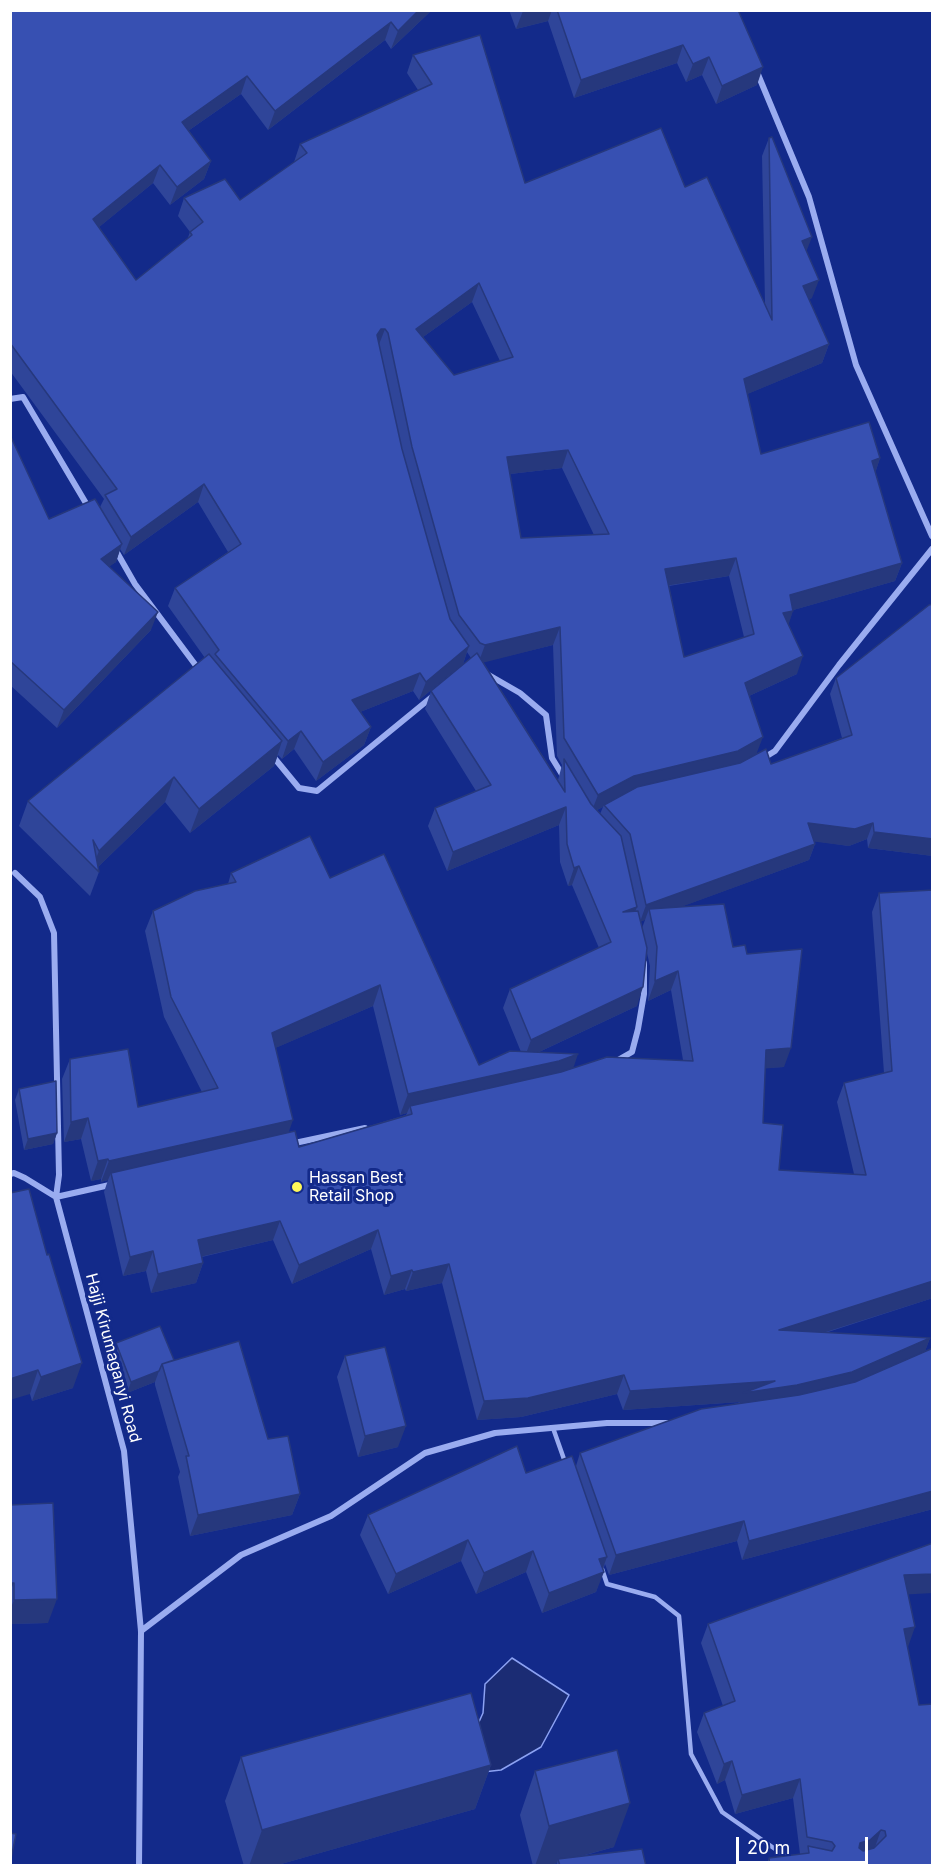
<!DOCTYPE html>
<html>
<head>
<meta charset="utf-8">
<style>
  body { margin:0 }
  #map { position:relative; width:943px; height:1876px; overflow:hidden; background:#132a8a; font-family:Inter,sans-serif }
  canvas { display:block }
  .frame { position:absolute; inset:0; border:12px solid #fff; pointer-events:none }
  .scale { position:absolute; left:736px; top:1837px; width:132px; height:27px; box-sizing:border-box; border:3px solid #fff; border-top:0; padding-left:8px; font-size:18px; line-height:21px; white-space:nowrap; color:#fff; -webkit-text-stroke:4px #132a8a; paint-order:stroke }
</style>
</head>
<body>
<div id="map">
<canvas width="943" height="1876"></canvas>
<div class="frame"></div>
<div class="scale">20 m</div>
</div>
<script>
const g = document.querySelector('canvas').getContext('2d');
g.lineJoin = 'round';
function paint(path, color) { g.fillStyle = color; g.fill(path, 'evenodd'); }
const poly = rows => new Path2D(rows.map(r => 'M' + r).join(''));
function stroke(path, color, width, dash) { g.strokeStyle = color; g.lineWidth = width; g.lineCap = dash ? 'butt' : 'round'; g.setLineDash(dash || []); g.stroke(path); }
function write(font, color, halo, rows, align = 'center') {
  g.font = font + ' Inter,sans-serif'; g.lineWidth = 6; g.setLineDash([]); g.textBaseline = 'middle'; g.strokeStyle = halo; g.fillStyle = color; for (const [text, x, y, turn = 0] of rows) {
    g.save(); g.translate(x, y); g.rotate((+turn || 0) * Math.PI / 180); g.textAlign = isNaN(turn) ? turn : align; if (halo) g.strokeText(text, 0, 0); g.fillText(text, 0, 0); g.restore();
  }
}
const water = poly([
  [512,1658,569,1695,541,1747,501,1770,483,1772,468,1746,483,1713,485,1684,512,1658]
]);
const lane = poly([
  [553,1428,565,1462],
  [602,1569,607,1584,655,1597,679,1616,691,1754,722,1812,788,1858]
]);
const street = poly([
  [757,72,809,197,856,365,932,536],
  [10,399,23,397,90,510],
  [115,549,135,584,200,671],
  [487,674,520,693,546,715,552,758,563,776],
  [271,754,299,788,317,791,433,696],
  [762,759,775,751,839,665,932,549],
  [15,873,40,897,54,933,59,1175,56,1197,124,1451,141,1631,139,1866],
  [618,1060,632,1052,638,1029,644,994,644,963],
  [290,1144,365,1128],
  [10,1174,14,1173,25,1178,56,1197,114,1184],
  [141,1631,241,1555,331,1516,425,1453,495,1433,607,1423,669,1423]
]);
const wall = poly([
  [10,10,432,10,391,49,385,40,268,130,241,94,188,131,211,161,204,179,170,205,153,183,99,227,136,280,187,240,190,232,178,216,184,198,240,200,294,162,300,144,418,90,407,73,413,55,525,183,685,187,765,304,762,156,769,138,807,252,812,298,809,299,829,344,822,363,747,394,761,454,880,458,875,473,902,563,895,581,793,610,788,625,797,674,749,696,757,753,771,764,842,738,830,694,836,678,933,604,933,856,868,848,867,839,849,846,814,841,815,844,809,860,680,907,733,947,747,954,784,1067,765,1068,763,1123,779,1170,854,1174,837,1102,844,1083,884,1073,872,912,879,893,933,890,933,1298,825,1333,930,1338,925,1351,933,1348,933,1509,742,1560,737,1541,609,1575,605,1564,596,1592,542,1613,526,1572,476,1594,461,1561,388,1594,360,1535,368,1515,526,1473,576,1466,580,1453,740,1402,623,1410,617,1394,521,1417,477,1420,442,1283,406,1291,405,1289,384,1295,371,1249,292,1284,273,1240,202,1257,203,1263,196,1283,151,1293,146,1271,123,1276,104,1192,108,1180,101,1182,101,1179,91,1181,81,1139,64,1142,62,1079,70,1059,138,1107,202,1092,164,1017,145,931,153,911,228,884,231,873,330,878,479,1065,521,1052,503,1008,510,989,599,948,572,885,568,886,560,862,559,825,447,871,428,826,435,808,476,791,425,709,431,691,471,658,467,652,463,664,419,700,413,691,360,712,371,727,364,745,316,781,294,749,282,759,278,755,274,766,190,833,165,802,98,867,99,872,90,896,19,826,28,801,205,658,168,606,175,588,228,552,198,502,124,555,120,549,116,562,109,566,151,630,57,728,10,685,10,435,49,519,100,507,104,499,10,371],
  [472,302,500,361,454,375,423,337],
  [562,468,594,535,521,538,510,474],
  [729,576,744,637,684,657,669,586],
  [553,645,557,756,562,765,558,780,483,662],
  [603,807,600,814,597,810],
  [645,920,642,928,640,921],
  [646,949,650,966,648,1001,671,990,683,1060,573,1068,537,1053,637,1006],
  [373,1006,400,1115,407,1113,406,1115,299,1147,288,1133,275,1048],
  [509,10,738,10,757,85,716,104,702,75,686,82,677,63,574,98,548,21,516,29],
  [19,1089,57,1133,53,1144,24,1150,15,1100],
  [10,1193,73,1388,32,1401,30,1394],
  [116,1343,174,1360,268,1439,300,1494,292,1515,190,1536,178,1477,180,1472,155,1385,155,1382,127,1393,112,1354],
  [345,1356,398,1447,358,1457,337,1377],
  [10,1505,48,1623,10,1624],
  [908,1594,908,1647,907,1647,933,1866,766,1866,769,1858,800,1854,793,1798,735,1814,725,1780,717,1784,697,1732,704,1713,723,1706,701,1643,708,1624],
  [241,1757,491,1765,475,1809,274,1866,244,1866,225,1801],
  [535,1771,614,1847,579,1857,646,1866,556,1866,557,1863,547,1866,533,1866,520,1815]
]);
const shadedWall = poly([
  [419,10,432,10,391,49,398,31],
  [524,10,552,10,548,21,516,29,523,11],
  [391,22,385,40,268,130,275,111],
  [683,45,677,63,574,98,581,80],
  [709,57,702,75,686,82,693,64],
  [763,67,757,85,716,104,722,86],
  [247,76,241,94,175,140,182,122],
  [211,161,204,179,170,205,177,187],
  [160,165,153,183,87,237,93,219],
  [812,237,805,255,802,241],
  [819,280,812,298,797,305,803,286],
  [479,283,472,302,409,347,416,329],
  [381,329,385,329,378,347,377,335],
  [829,344,822,363,738,398,744,379],
  [568,450,562,468,501,475,507,457],
  [880,458,874,477,872,461],
  [204,484,198,502,124,555,131,537],
  [122,544,116,562,95,577,101,559],
  [736,558,729,576,658,587,665,569],
  [902,563,895,581,783,613,790,595],
  [793,611,787,629,783,613],
  [158,612,151,630,57,728,64,710],
  [560,627,553,645,478,664,485,645],
  [469,646,463,664,419,700,426,682],
  [803,656,797,674,738,701,745,683],
  [420,673,413,691,345,718,352,700],
  [371,727,364,745,316,781,323,762],
  [301,731,294,749,282,759,288,741],
  [763,737,756,755,731,769,604,805,603,807,591,813,598,795,634,776],
  [282,741,274,766,190,833,199,809],
  [174,777,165,802,96,869,93,866,99,851],
  [566,807,559,825,447,871,453,852],
  [808,823,873,823,867,839,849,846,802,840],
  [874,832,933,839,933,856,868,848],
  [815,844,809,860,651,918,649,909,645,920,640,922,646,905],
  [579,866,572,885,568,886,574,868],
  [637,907,630,925,623,912],
  [678,971,671,990,648,1001,655,981],
  [380,985,373,1006,264,1053,272,1033],
  [643,987,637,1006,524,1059,531,1040],
  [791,1048,784,1067,759,1069,766,1050],
  [578,1054,571,1075,410,1106,407,1113,400,1115,408,1094],
  [88,1118,81,1139,64,1142,71,1122],
  [293,1120,286,1140,111,1173,108,1180,101,1182,109,1161],
  [57,1133,53,1144,24,1150,28,1139],
  [108,1159,101,1179,91,1181,98,1161],
  [280,1221,273,1240,191,1259,198,1240],
  [378,1230,371,1249,292,1284,299,1265],
  [153,1251,146,1271,123,1276,130,1257],
  [203,1263,196,1283,151,1293,158,1274],
  [449,1264,442,1283,406,1291,413,1272],
  [412,1270,405,1289,384,1295,391,1276],
  [933,1281,933,1298,772,1349,779,1330],
  [930,1338,923,1357,845,1391,736,1412,740,1402,623,1410,630,1391],
  [82,1363,73,1388,32,1401,41,1377],
  [38,1370,30,1394,10,1400,10,1379],
  [159,1371,155,1382,127,1393,131,1382],
  [624,1375,617,1394,521,1417,477,1420,484,1401],
  [406,1426,398,1447,358,1457,365,1436],
  [933,1491,933,1509,742,1560,749,1541],
  [300,1494,292,1515,190,1536,198,1515],
  [744,1521,737,1541,609,1575,616,1555],
  [468,1540,461,1561,388,1594,396,1574],
  [533,1551,526,1572,476,1594,484,1573],
  [607,1557,601,1573,604,1572,596,1592,542,1613,549,1593,599,1559],
  [933,1574,933,1593,897,1595,904,1575],
  [10,1583,14,1583,10,1591],
  [57,1599,48,1623,10,1624,10,1610,14,1600],
  [915,1627,908,1647,897,1649,904,1629],
  [732,1761,725,1780,717,1784,724,1764],
  [491,1765,475,1809,274,1866,249,1866,262,1830],
  [800,1779,793,1798,735,1814,742,1795],
  [630,1803,614,1847,559,1862,558,1859,557,1863,547,1866,535,1866,549,1826],
  [881,1830,874,1850,853,1863,860,1843]
]);
const building = poly([
  [10,10,419,10,398,31,391,22,275,111,247,76,182,122,211,161,177,187,160,165,93,219,136,280,192,235,190,232,203,222,184,198,225,179,240,200,307,153,300,144,432,84,413,55,480,35,525,183,661,128,685,187,707,177,772,320,769,138,772,137,812,237,802,241,819,280,803,286,829,344,744,379,761,454,869,422,880,458,872,461,902,563,790,595,793,611,783,613,803,656,745,683,763,737,738,751,634,776,598,795,564,738,560,627,485,645,480,643,459,615,412,447,388,333,385,329,381,329,377,335,402,449,450,619,469,646,426,682,420,673,352,700,371,727,323,762,301,731,288,741,215,654,219,650,175,588,241,544,204,484,131,537,105,495,117,489,10,343,10,10],
  [479,283,513,357,454,375,416,329,479,283],
  [568,450,609,534,521,538,507,457,568,450],
  [736,558,754,634,684,657,665,569,736,558],
  [557,10,738,10,763,67,722,86,709,57,693,64,683,45,581,80,557,10],
  [10,435,49,519,95,499,122,544,101,559,158,612,64,710,10,661,10,435],
  [933,604,933,839,874,832,873,823,855,829,808,823,815,844,646,905,630,834,604,805,637,787,740,763,766,749,771,764,852,735,836,678,929,605,933,604],
  [477,653,565,792,564,759,591,804,621,836,637,907,623,912,638,911,647,948,643,987,531,1040,510,989,611,942,579,866,574,868,567,844,566,807,453,852,435,808,491,785,431,691,477,653],
  [209,654,282,741,199,809,174,777,99,851,93,840,99,872,28,801,209,654],
  [310,836,330,878,384,854,479,1065,510,1051,578,1054,559,1061,408,1094,380,985,272,1033,293,1120,109,1161,108,1159,98,1161,88,1118,71,1122,70,1059,128,1049,138,1107,218,1088,171,997,153,911,195,891,236,882,231,873,310,836],
  [933,890,933,1281,779,1330,930,1338,852,1372,797,1385,743,1393,775,1381,630,1391,624,1375,528,1398,484,1401,449,1264,413,1272,412,1270,391,1276,378,1230,299,1265,280,1221,198,1240,203,1263,158,1274,153,1251,130,1257,111,1173,295,1131,299,1147,412,1114,410,1106,561,1072,607,1057,693,1061,678,971,655,981,657,947,649,909,724,904,733,947,745,945,747,954,802,949,791,1048,766,1050,763,1123,783,1125,779,1170,866,1175,844,1083,892,1071,879,893,933,890],
  [56,1081,57,1133,28,1139,19,1089,56,1081],
  [29,1189,47,1255,49,1254,82,1363,41,1377,38,1370,10,1379,10,1193,29,1189],
  [160,1326,174,1360,162,1364,159,1371,131,1382,116,1343,160,1326],
  [239,1341,268,1439,288,1436,300,1494,198,1515,186,1456,189,1456,162,1364,239,1341],
  [385,1347,406,1426,365,1436,345,1356,385,1347],
  [933,1348,933,1491,749,1541,744,1521,616,1555,580,1453,701,1409,799,1395,855,1382,933,1348],
  [517,1446,526,1473,572,1456,607,1557,599,1559,604,1572,549,1593,533,1551,484,1573,468,1540,396,1574,368,1515,517,1446],
  [53,1503,57,1599,14,1600,14,1583,10,1583,10,1505,53,1503],
  [933,1543,933,1574,904,1575,915,1627,904,1629,919,1705,933,1704,933,1866,770,1866,769,1858,809,1853,808,1846,832,1851,835,1846,832,1842,807,1837,800,1779,742,1795,732,1761,724,1764,704,1713,735,1701,708,1624,933,1543],
  [881,1830,885,1831,886,1836,874,1848,863,1851,859,1848,860,1843,870,1840,881,1830],
  [471,1693,491,1765,262,1830,241,1757,471,1693],
  [617,1750,630,1803,549,1826,535,1771,617,1750],
  [10,1833,16,1834,10,1864,10,1833],
  [642,1849,646,1866,560,1866,558,1859,642,1849]
]);
const markers = [
  [297,1187,6,"#fff859"]
];
const poiNames = [
  ["Hassan Best",309,1178],
  ["Retail Shop",309,1196]
];
const streetNames = [
  ["Hajji Kirumaganyi Road",113,1358,75]
];
paint(water, '#1b2c74');
stroke(water, '#8ca2f3', 1.5);
stroke(lane, '#9aacf0', 4.5);
stroke(street, '#9aacf0', 6);
paint(wall, '#2f4599');
paint(shadedWall, '#26387d');
paint(building, '#3750b2');
stroke(building, '#26387d', 1.5);
for (const [x, y, r, color] of markers) { const dot = new Path2D(); dot.arc(x, y, r, 0, 2 * Math.PI); g.fillStyle = color; g.fill(dot); stroke(dot, '#132a8a', 2); }
write('16px', '#fff', '#132a8a', poiNames, 'left');
write('16px', '#fff', '#132a8a', streetNames);
</script>
</body>
</html>
